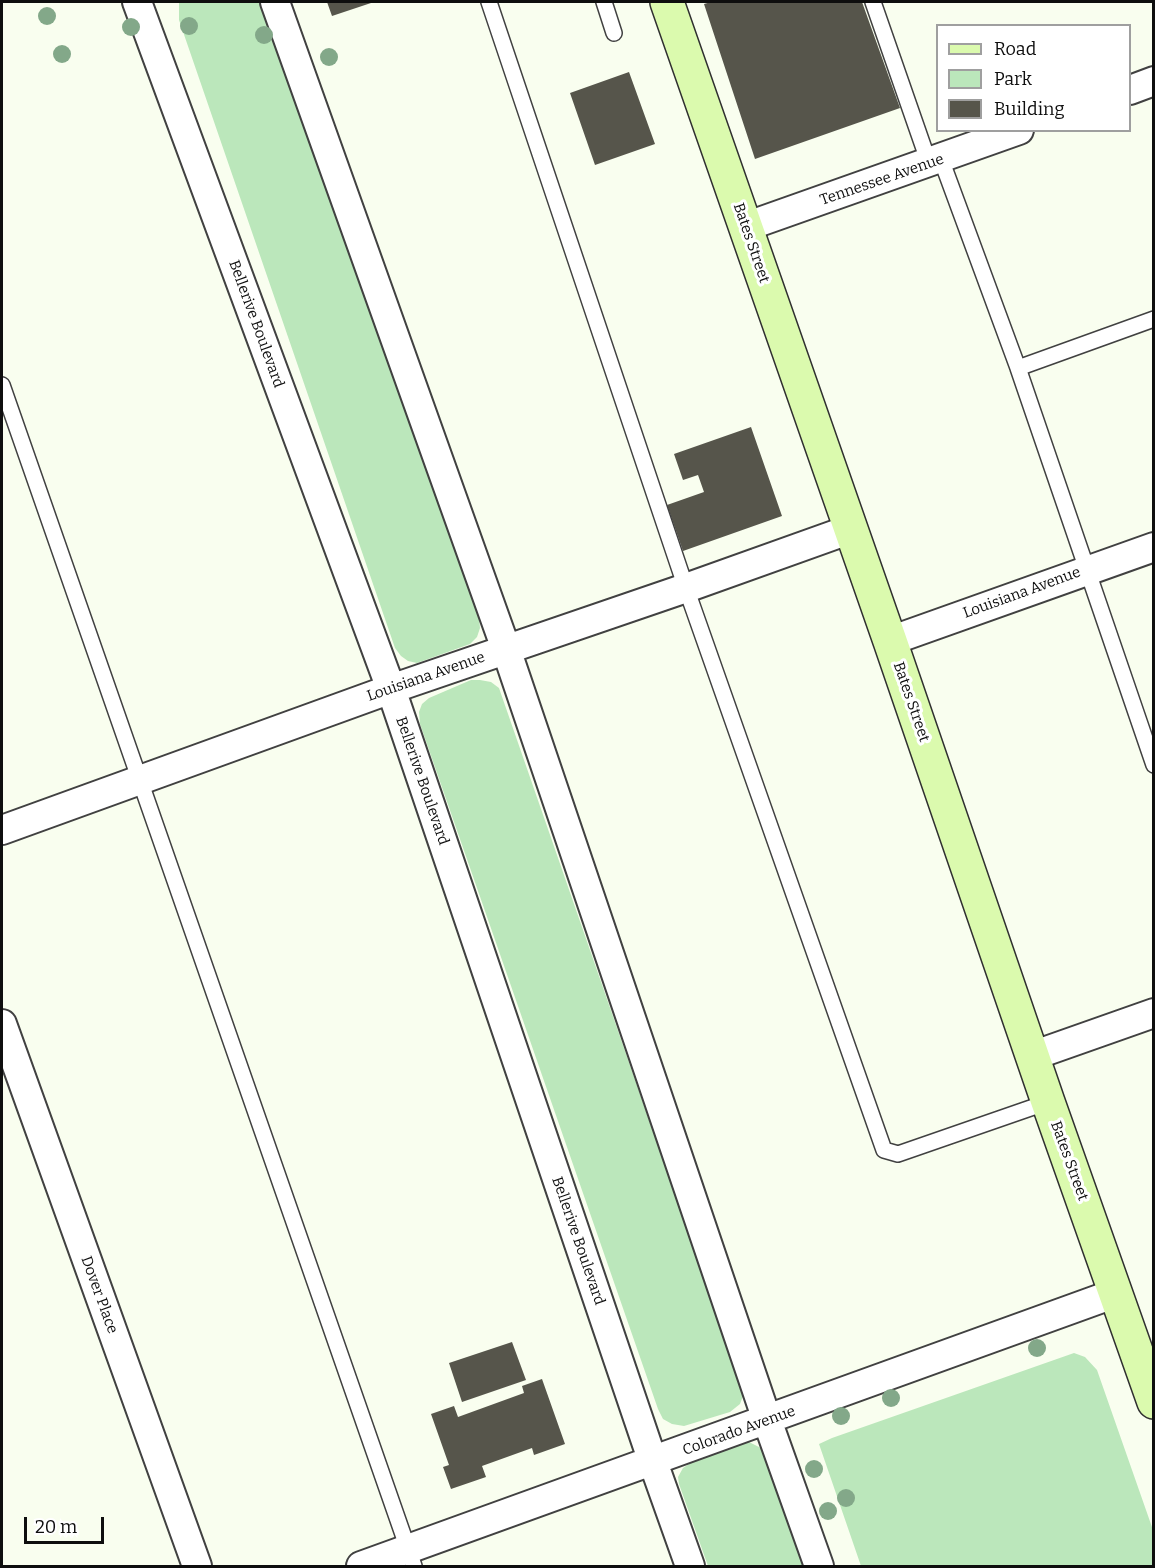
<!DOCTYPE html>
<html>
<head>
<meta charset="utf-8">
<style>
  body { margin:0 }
  #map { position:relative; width:1155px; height:1568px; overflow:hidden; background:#f9feef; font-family:Bitter,serif }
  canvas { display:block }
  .frame { position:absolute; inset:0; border:3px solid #0e0e0e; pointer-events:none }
  .legend { position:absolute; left:936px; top:24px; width:195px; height:108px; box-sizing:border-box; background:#fff; border:2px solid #9f9f9f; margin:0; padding:8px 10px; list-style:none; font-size:18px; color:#0e0e0e }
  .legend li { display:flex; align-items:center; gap:12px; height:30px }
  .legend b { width:30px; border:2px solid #9f9f9f }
  .scale { position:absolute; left:24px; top:1517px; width:80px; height:27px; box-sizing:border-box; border:3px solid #0e0e0e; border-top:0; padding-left:8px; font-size:18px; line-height:21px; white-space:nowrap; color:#0e0e0e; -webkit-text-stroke:4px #fff; paint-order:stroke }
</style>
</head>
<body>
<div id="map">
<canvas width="1155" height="1568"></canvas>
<div class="frame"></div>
<ul class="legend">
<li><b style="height:8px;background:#dbfaae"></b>Road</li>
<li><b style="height:16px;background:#bbe7bb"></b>Park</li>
<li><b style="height:16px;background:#56554b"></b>Building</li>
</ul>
<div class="scale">20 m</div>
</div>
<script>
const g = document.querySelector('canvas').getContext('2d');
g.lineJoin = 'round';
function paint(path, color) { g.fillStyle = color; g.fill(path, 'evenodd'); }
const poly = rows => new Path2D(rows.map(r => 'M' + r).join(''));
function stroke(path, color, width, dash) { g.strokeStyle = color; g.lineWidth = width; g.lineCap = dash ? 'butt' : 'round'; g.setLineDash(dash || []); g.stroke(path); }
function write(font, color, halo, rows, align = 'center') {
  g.font = font + ' Bitter,serif'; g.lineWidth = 6; g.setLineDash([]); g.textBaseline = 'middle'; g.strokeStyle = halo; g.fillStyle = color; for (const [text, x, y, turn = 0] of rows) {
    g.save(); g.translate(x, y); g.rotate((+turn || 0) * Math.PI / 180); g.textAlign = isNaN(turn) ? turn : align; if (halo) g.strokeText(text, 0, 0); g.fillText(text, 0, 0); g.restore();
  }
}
const green = poly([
  [179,2,262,2,479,618,480,628,477,637,470,644,417,663,408,661,401,656,395,648,179,20],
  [471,680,480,680,491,682,499,688,741,1385,743,1396,740,1404,730,1412,684,1426,672,1424,663,1419,658,1409,420,724,419,712,422,704,429,698],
  [1074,1353,1085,1357,1097,1370,1153,1530,1153,1566,861,1566,819,1444,832,1438],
  [749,1442,759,1447,767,1454,806,1566,708,1566,679,1484,678,1477,683,1468,692,1462]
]);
const building = poly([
  [327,2,374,2,332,16],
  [711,2,862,2,900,108,755,159,704,4],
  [629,72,655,144,595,165,570,93],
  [751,427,782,516,683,551,667,505,704,492,698,475,683,480,674,454],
  [512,1342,526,1380,462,1402,449,1363],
  [542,1379,565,1444,534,1455,532,1448,482,1466,486,1477,451,1489,443,1467,449,1465,431,1414,454,1406,458,1417,524,1393,522,1386]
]);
const lane = poly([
  [489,2,686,588,884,1150,898,1154,1048,1102],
  [604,2,614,33],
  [873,2,929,163],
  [941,159,1018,368,1154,765],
  [1018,368,1154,319],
  [2,385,414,1566]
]);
const street = poly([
  [137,2,391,689,653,1462,690,1566],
  [275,2,506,649,767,1420,819,1566],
  [1130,90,1154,81],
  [745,227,1019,130],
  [890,641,1154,547],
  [2,830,391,689,686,588,851,529],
  [2,1024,197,1566],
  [1032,1056,1154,1013],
  [361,1566,1116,1293]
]);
const secondary = poly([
  [667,2,890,641,1048,1102,1154,1402]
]);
const trees = [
  [47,16],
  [189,26],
  [131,27],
  [264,35],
  [62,54],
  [329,57],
  [1037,1348],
  [891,1398],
  [841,1416],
  [814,1469],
  [846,1498],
  [828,1511]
];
const streetNames = [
  ["Tennessee Avenue",882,180,-19],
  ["Bates Street",751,243,71],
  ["Bellerive Boulevard",256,324,70],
  ["Louisiana Avenue",1022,593,-20],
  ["Louisiana Avenue",426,677,-19],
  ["Bates Street",911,702,71],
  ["Bellerive Boulevard",422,781,71],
  ["Bates Street",1069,1161,70],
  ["Bellerive Boulevard",578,1241,71],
  ["Dover Place",99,1295,70],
  ["Colorado Avenue",739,1431,-20]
];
paint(green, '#bbe7bb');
paint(building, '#56554b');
stroke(lane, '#414141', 18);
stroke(street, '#414141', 32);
stroke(secondary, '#303030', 36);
stroke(lane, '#fff', 15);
stroke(street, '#fff', 28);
stroke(secondary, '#dbfaae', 33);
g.fillStyle = '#83a889';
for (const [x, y] of trees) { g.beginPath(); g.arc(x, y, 9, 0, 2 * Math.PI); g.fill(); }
write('15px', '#0e0e0e', '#fff', streetNames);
</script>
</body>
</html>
